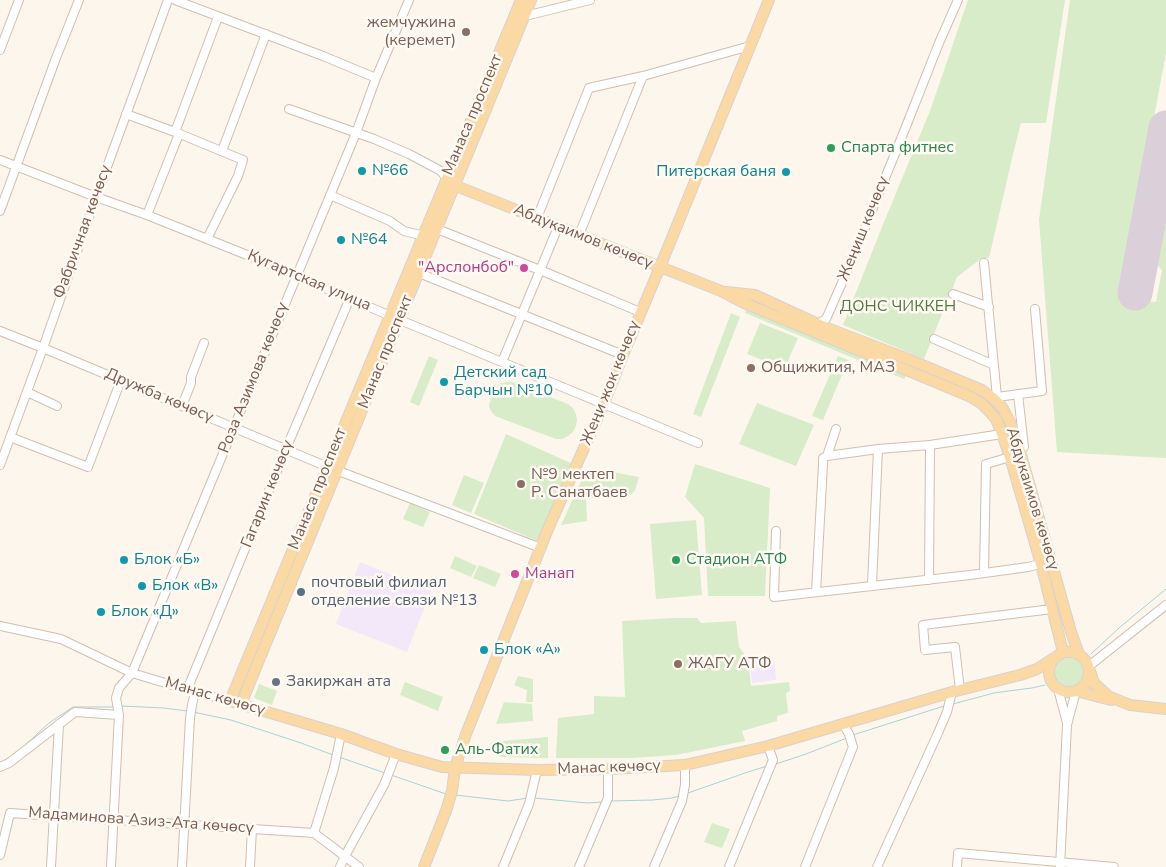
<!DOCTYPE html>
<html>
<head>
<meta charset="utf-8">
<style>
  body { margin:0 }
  canvas { display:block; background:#fdf6ec }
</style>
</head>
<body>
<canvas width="1166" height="867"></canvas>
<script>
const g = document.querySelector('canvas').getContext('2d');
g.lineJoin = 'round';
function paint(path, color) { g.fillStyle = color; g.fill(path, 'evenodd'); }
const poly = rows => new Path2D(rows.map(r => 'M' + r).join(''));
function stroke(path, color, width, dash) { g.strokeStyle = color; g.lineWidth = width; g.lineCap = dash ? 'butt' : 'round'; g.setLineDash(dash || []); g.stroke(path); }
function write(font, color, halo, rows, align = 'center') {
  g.font = font + ' "Nunito Sans",sans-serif'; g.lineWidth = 5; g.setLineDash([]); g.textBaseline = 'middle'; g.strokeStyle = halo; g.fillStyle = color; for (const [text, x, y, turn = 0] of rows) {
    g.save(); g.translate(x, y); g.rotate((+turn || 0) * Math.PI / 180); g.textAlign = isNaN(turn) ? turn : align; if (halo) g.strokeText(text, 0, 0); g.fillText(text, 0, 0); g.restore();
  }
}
const education = poly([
  [360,562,431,591,407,652,336,624],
  [774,660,776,680,752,683,750,663]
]);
const green = poly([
  [968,0,1065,0,1046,123,1021,123,1014,150,989,258,982,258,957,277,924,359,843,325,882,227,930,111],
  [1070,0,1166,0,1166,53,1120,299,1148,304,1149,301,1156,302,1162,270,1157,265,1156,259,1161,226,1166,218,1166,458,1057,452,1039,220],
  [746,309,906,376,904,379,745,313],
  [731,313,740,317,701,417,693,414],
  [760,323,798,338,787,363,777,359,775,365,747,354],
  [429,356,438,360,419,406,410,402],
  [838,356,848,360,823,420,812,416],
  [911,364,971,389,988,399,998,409,1003,418,1014,447,1046,559,1045,560,997,416,910,367,910,365],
  [506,382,512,382,568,404,573,408,576,414,577,420,576,426,573,432,568,436,562,439,556,439,495,416,491,411,489,406,492,394,499,384],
  [757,403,814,425,796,466,739,444],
  [506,434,573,464,542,543,474,514],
  [695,464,770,488,765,596,708,596,704,518,685,497],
  [613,472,639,477,635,490,631,495,586,499,587,521,561,525,582,479,596,479],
  [464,475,484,483,471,513,452,505],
  [410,503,430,512,423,527,403,519],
  [696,520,702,595,656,599,650,524],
  [455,556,477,566,471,577,450,568],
  [479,565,501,574,495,587,473,578],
  [672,618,697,618,701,623,736,621,739,647,748,659,751,686,789,682,790,691,786,693,788,713,777,716,777,721,742,731,745,741,676,755,632,758,556,758,558,718,594,714,594,696,625,697,622,621],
  '1054 673a15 15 0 1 1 30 0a15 15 0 1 1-30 0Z',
  [518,676,533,679,533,702,526,702,527,690,514,685],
  [405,682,443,697,438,711,400,695],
  [259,684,277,691,272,705,254,698],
  [504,702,532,704,533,721,496,724],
  [548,737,548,758,499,757,500,750,490,747,491,742],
  [712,823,730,829,722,848,704,842]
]);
const stream = poly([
  [1091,654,1119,628,1166,589],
  [953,704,994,693,1016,690,1032,688,1045,685],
  [121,706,164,708,187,711],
  [193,712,231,720,301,743,333,755],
  [853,735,944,706],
  [21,749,49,723,73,707,115,707],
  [339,757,385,773],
  [0,763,10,757],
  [776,764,806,754,847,738],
  [391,775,446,794],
  [688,793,745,773,767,766],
  [455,795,508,801,528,798],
  [534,798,587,803,602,802],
  [611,801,653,800,672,798,679,796]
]);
const taxiway = poly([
  [1152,201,1166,203]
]);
const runway = poly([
  [1135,293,1166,128]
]);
const minor = poly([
  [175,0,323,56,376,78],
  [525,16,590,0],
  [0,50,19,0],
  [289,109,374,139,409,154,441,171,447,179],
  [126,114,175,132,243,160,238,176,207,239],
  [175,132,218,17],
  [222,151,266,34],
  [0,160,96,197,147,215,257,259,400,320,698,443],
  [330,195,390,221,404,231,428,237],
  [0,211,56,58,79,0],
  [147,215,179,134],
  [537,218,589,88,643,76,750,46],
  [437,229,540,270,640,312],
  [579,235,643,76],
  [984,263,997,397],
  [419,273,623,355],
  [953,294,989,307],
  [818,324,826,319,849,267,907,124,939,43,958,0],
  [0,331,43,348,328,467,541,548],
  [934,339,994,365],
  [502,362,558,227],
  [27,392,57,406],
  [1018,394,1024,447],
  [997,400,997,397,1042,391,1035,309],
  [182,406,191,383,191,377,204,343],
  [10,437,88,467,121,380],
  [827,456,878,449,930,445,1002,434],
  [0,465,43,348,96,197,168,0],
  [776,531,774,597,970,575,1028,567,1044,563],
  [984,573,986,464,1010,457],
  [929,580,930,445],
  [872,585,878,449],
  [816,592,823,464,823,458,827,456,836,429],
  [0,626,61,639,132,673,195,692,230,701],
  [1089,666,1166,605],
  [1058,689,1067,723],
  [187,690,286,449,350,298],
  [960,690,955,647,925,650,923,625,1052,609],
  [0,767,9,763,75,712,119,715],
  [314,833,334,768,341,734],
  [314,833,359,867],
  [0,855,10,813,314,833],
  [51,867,59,724],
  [111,867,119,715,116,698,119,688,132,673,356,133,376,78,409,0],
  [182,867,190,718,192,705,195,692],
  [250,867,252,828],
  [340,867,345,856,384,785,396,754],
  [503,867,529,804,537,770],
  [579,867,608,798,608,769],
  [654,867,682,801,685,785,685,765],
  [729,867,773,760,768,746],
  [805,867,853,747,849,734,843,724],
  [877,867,938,733,947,712,952,692],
  [957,867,958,853,1114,867],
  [1060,867,1067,725,1076,691]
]);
const major = poly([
  [521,0,230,701,341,734,396,754,442,767,537,770,608,769,685,765,768,746,952,692,1020,675,1037,669,1054,658],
  [447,179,456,186,721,291,744,303,904,369,971,397,981,403,989,411,996,419,1002,434,1010,457,1041,564,1063,652],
  [726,292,755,295,822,326,908,359,982,390,993,398,1002,407,1010,422,1018,444,1071,632,1079,654],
  '1049 672a20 20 0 1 1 40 0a20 20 0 1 1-40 0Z',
  [1090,671,1094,683,1108,696,1130,705,1166,709],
  [1076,691,1111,700],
  [241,704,531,0],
  [424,867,446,811,452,791,455,768,466,734,548,529,604,403,623,355,660,267,769,0]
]);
const markers = [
  [466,32,5,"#8d6e63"],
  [831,148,5,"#2e9e5b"],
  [362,171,5,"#0f9aa8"],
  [786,172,5,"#0f9aa8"],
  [341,240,5,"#0f9aa8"],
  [524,268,5,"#d1479c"],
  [751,368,5,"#8d6e63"],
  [444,382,5,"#0f9aa8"],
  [521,484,5,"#8d6e63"],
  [124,560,5,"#0f9aa8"],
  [676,560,5,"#2e9e5b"],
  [515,574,5,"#d1479c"],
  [142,586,5,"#0f9aa8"],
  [301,592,5,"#5c6f8a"],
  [101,612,5,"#0f9aa8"],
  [484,650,5,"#0f9aa8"],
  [678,664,5,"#8d6e63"],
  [276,682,5,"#6b7280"],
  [445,750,5,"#2e9e5b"]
];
const educationNames = [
  ["жемчужина",456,23,"right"],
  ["(керемет)",456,41,"right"],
  ["Общижития, МАЗ",761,368],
  ["№9 мектеп",531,475],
  ["Р. Санатбаев",531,493],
  ["ЖАГУ АТФ",688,664]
];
const streetNames = [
  ["Манаса проспект",473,115,-67],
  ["Жеңиш көчөсү",864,229,-68],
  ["Фабричная көчөсү",83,232,-70],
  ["Абдукаимов көчөсү",583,237,22],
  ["Кугартская улица",309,281,23],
  ["Манас проспект",386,352,-68],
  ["Роза Азимова көчөсү",254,378,-68],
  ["Жеңи жок көчөсү",611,383,-68],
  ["Дружба көчөсү",159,396,23],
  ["Манаса проспект",318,489,-68],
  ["Гагарин көчөсү",268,494,-68],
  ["Абдукаимов көчөсү",1032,499,73],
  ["Манас көчөсү",215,697,16],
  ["Манас көчөсү",609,768,-2],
  ["Мадаминова Азиз-Ата көчөсү",141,821,4]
];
const leisureNames = [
  ["Спарта фитнес",841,148],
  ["Стадион АТФ",686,560],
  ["Аль-Фатих",455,750]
];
const cultureNames = [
  ["№66",372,171],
  ["Питерская баня",776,172,"right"],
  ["№64",351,240],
  ["Детский сад",454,373],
  ["Барчын №10",454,391],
  ["Блок «Б»",134,560],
  ["Блок «В»",152,586],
  ["Блок «Д»",111,612],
  ["Блок «А»",494,650]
];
const hotelNames = [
  ["\"Арслонбоб\"",514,268],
  ["Манап",525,574,"left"]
];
const parkNames = [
  ["ДОНС ЧИККЕН",898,307]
];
const serviceNames = [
  ["почтовый филиал",311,583],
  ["отделение связи №13",311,601]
];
const worshipNames = [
  ["Закиржан ата",286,682]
];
paint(education, '#f3e8fa');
paint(green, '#d8ecc9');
stroke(stream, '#a5d3da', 1);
stroke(taxiway, '#dbcfda', 14);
stroke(runway, '#dbcfda', 35);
stroke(minor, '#d1beb0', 10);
stroke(major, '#dad1cd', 12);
stroke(minor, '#fff', 8);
stroke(major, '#fbd9a5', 10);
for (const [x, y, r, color] of markers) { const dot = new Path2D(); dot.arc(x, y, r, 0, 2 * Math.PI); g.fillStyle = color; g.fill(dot); stroke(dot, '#fffaf3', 2); }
write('16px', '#785e54', '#fffaf3', educationNames, 'left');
write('16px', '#7a5c4d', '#fffaf3', streetNames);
write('16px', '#27864d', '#fffaf3', leisureNames, 'left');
write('16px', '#0d838f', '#fffaf3', cultureNames, 'left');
write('16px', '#b23c85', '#fffaf3', hotelNames, 'right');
write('16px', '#537a41', '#fffaf3', parkNames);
write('16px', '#4e5e75', '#fffaf3', serviceNames, 'left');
write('16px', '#5b616d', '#fffaf3', worshipNames, 'left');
</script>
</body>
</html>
